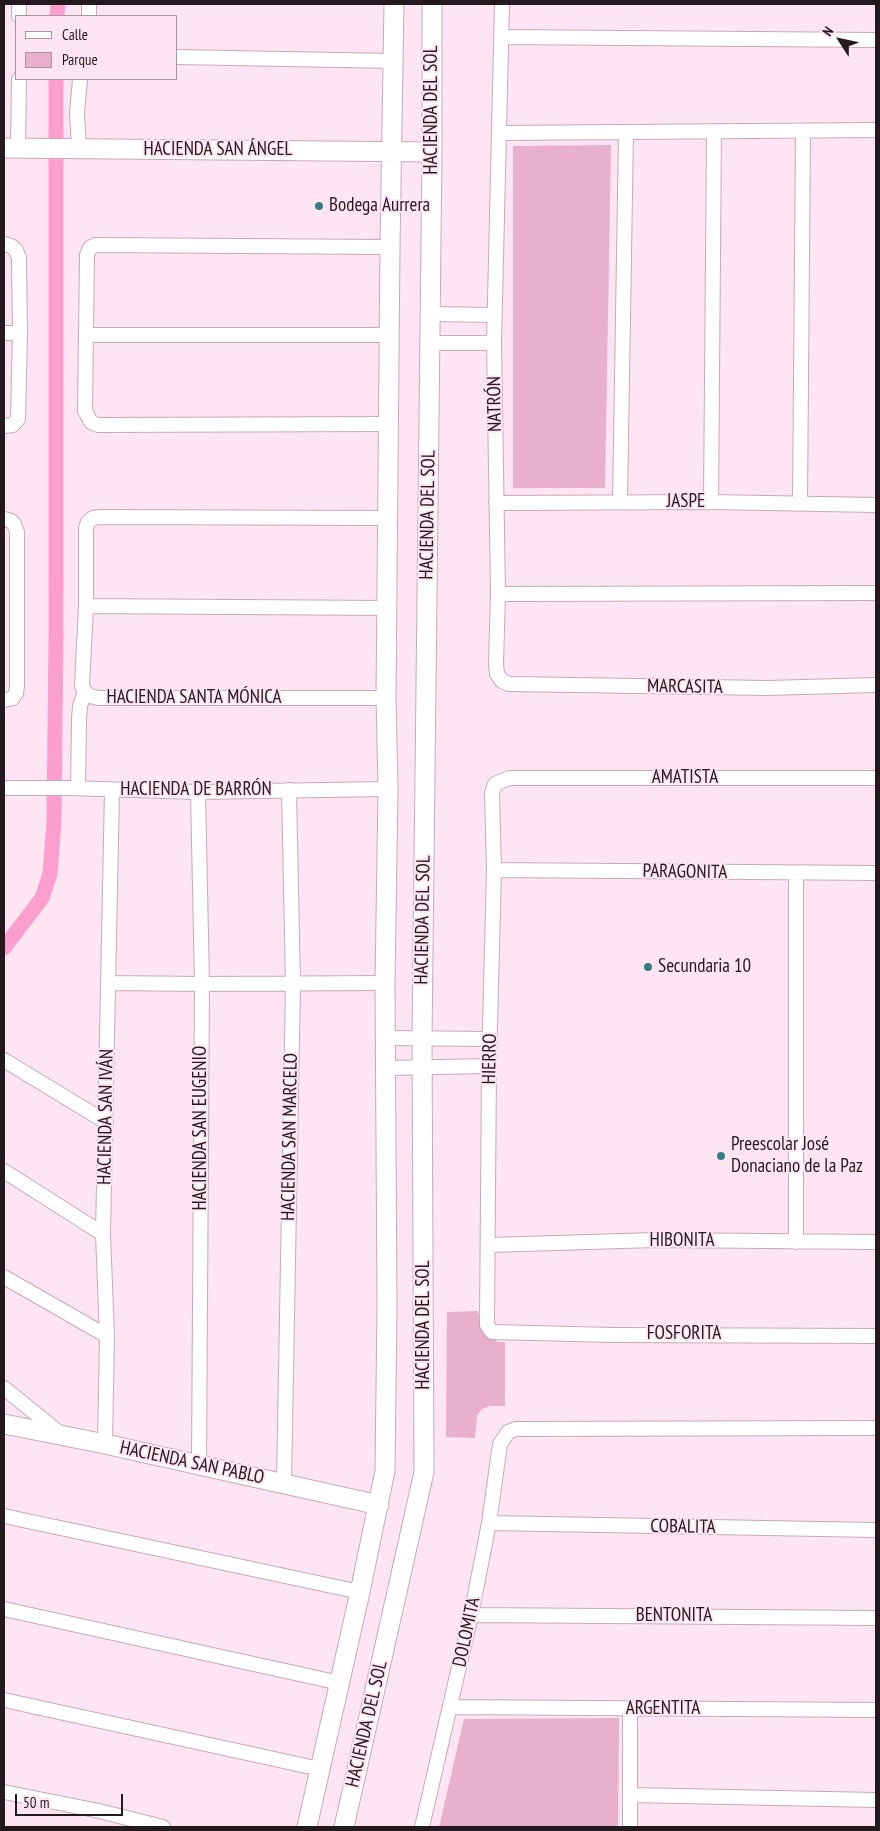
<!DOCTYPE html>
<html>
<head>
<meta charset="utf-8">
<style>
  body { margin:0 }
  #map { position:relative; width:880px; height:1831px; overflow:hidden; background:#ffe5f1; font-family:"PT Sans Narrow",sans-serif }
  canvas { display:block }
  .frame { position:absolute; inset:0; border:5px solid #24191f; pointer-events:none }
  .legend { position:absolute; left:15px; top:15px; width:162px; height:65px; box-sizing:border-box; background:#ffe5f1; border:1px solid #a7939d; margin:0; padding:6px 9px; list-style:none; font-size:15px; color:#24191f }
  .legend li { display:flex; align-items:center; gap:10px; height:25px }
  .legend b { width:25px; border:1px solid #a7939d }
  .north { position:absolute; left:815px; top:15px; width:50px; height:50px; -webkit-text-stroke:4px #ffe5f1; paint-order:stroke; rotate:305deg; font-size:14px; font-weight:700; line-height:20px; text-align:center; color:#24191f }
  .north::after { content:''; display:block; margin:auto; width:18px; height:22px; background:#24191f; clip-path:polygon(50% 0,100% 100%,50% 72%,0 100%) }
  .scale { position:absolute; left:15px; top:1794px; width:108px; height:22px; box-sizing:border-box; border:2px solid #24191f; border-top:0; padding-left:6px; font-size:15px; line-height:18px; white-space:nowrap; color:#24191f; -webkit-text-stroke:4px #ffe5f1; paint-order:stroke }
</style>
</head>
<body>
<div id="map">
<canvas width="880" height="1831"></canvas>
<div class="frame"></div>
<ul class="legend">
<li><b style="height:6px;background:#fff"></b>Calle</li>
<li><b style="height:14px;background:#e9b0cb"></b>Parque</li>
</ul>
<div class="north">N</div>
<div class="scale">50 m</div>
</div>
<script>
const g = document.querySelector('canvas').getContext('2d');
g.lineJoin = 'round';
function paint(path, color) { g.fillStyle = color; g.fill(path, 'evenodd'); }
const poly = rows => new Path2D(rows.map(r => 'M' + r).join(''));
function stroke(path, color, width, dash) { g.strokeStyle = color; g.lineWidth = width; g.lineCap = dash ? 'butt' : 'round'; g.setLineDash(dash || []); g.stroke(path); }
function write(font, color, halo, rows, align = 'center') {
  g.font = font + ' "PT Sans Narrow",sans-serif'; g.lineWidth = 4; g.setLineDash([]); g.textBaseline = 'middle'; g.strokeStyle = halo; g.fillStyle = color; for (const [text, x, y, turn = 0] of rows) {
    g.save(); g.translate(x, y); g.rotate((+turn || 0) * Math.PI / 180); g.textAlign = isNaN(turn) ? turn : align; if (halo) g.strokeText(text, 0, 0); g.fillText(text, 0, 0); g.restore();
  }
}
const green = poly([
  [611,145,605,488,513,488,513,146],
  [478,1311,480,1323,485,1333,498,1342,505,1342,505,1406,490,1406,482,1409,477,1416,475,1438,446,1437,447,1312],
  [619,1718,618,1827,439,1827,464,1719]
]);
const canal = poly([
  [57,16,58,4],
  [4,948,42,898,50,874,54,821,56,635,56,79]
]);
const street = poly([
  [502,4,494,343,498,594,496,664,497,674,502,681,509,684,767,688,876,685],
  [19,16,19,4],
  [89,16,89,4],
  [502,37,876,40],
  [176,57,394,61],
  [499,133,876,130],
  [18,148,19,79],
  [79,148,77,113,80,79],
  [4,244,11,246,16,250,19,258,20,333,18,419,13,425,4,426],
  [430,314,495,315],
  [4,333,20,333],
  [87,335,390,335],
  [430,343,494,343],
  [389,424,98,425,91,422,85,411,87,255,90,248,95,245,390,247],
  [620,502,626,132],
  [711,502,714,132],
  [496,503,711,502,876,505],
  [800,503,803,131],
  [4,519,11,521,14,524,17,532,17,686,16,693,13,698,4,700],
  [498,594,876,593],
  [86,606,387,608],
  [386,698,98,698,90,696,85,692,82,686,86,606,86,528,88,522,93,518,100,517,388,518],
  [876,778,509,778,495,784,492,793,494,870,489,1066,487,1325,492,1332,613,1335,876,1336],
  [4,788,67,788,198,792,388,789],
  [78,788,79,719,80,706,85,692],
  [198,792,202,984,199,1465],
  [494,870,876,873],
  [108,983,202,984,385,983],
  [387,1038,490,1039],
  [4,1060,106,1122],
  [386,1068,489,1066],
  [4,1171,103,1234],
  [796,1242,796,873],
  [489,1245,655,1240,876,1242],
  [4,1277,107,1336],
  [4,1388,62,1435],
  [105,1444,107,1336,103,1234,112,790],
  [284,1483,293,984,289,790],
  [4,1516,360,1592],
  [489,1523,876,1530],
  [4,1609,340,1683],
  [471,1615,876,1618],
  [4,1700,320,1769],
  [450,1707,876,1710],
  [4,1792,99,1811,163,1827],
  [630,1795,876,1800],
  [422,1827,471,1615,489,1523,500,1444,508,1432,516,1429,876,1428],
  [630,1827,630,1709]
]);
const secondary = poly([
  [4,148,432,152],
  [4,1424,105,1444,379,1505],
  [307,1827,360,1592,385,1471,387,1305,385,983,388,789,386,698,390,247,394,4],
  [344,1827,424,1472,422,1039,432,152,432,4]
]);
const markers = [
  [319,206,5,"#367f80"],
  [648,967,5,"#367f80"],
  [721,1156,5,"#367f80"]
];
const streetNames = [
  ["HACIENDA DEL SOL",432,110,-90],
  ["HACIENDA SAN ÁNGEL",218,150],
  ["NATRÓN",495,404,-91],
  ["JASPE",686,502],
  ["HACIENDA DEL SOL",428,515,-89],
  ["MARCASITA",685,687,1],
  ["HACIENDA SANTA MÓNICA",194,698],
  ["AMATISTA",685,778],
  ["HACIENDA DE BARRÓN",196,790],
  ["PARAGONITA",685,872,1],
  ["HACIENDA DEL SOL",423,920,-89],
  ["HIERRO",490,1059,-89],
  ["HACIENDA SAN IVÁN",106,1117,-89],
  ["HACIENDA SAN EUGENIO",201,1128,-90],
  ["HACIENDA SAN MARCELO",290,1137,-89],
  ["HIBONITA",682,1241],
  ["HACIENDA DEL SOL",424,1325,-90],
  ["FOSFORITA",684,1334],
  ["HACIENDA SAN PABLO",192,1463,12],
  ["COBALITA",683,1527,1],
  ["BENTONITA",674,1616],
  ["DOLOMITA",467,1632,-78],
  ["ARGENTITA",663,1709],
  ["HACIENDA DEL SOL",367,1724,-77]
];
const poiNames = [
  ["Bodega Aurrera",329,206],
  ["Secundaria 10",658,967],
  ["Preescolar José",731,1145],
  ["Donaciano de la Paz",731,1167]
];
paint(green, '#e9b0cb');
stroke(canal, '#fd9fce', 15);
stroke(street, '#c7a9b7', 16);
stroke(secondary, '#c7a9b7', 21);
stroke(street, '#fff', 14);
stroke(secondary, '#fff', 19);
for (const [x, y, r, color] of markers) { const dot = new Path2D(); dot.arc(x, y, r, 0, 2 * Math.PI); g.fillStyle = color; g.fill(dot); stroke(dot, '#ffe5f1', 2); }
write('19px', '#24191f', '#ffe5f1', streetNames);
write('19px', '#24191f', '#ffe5f1', poiNames, 'left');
</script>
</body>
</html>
